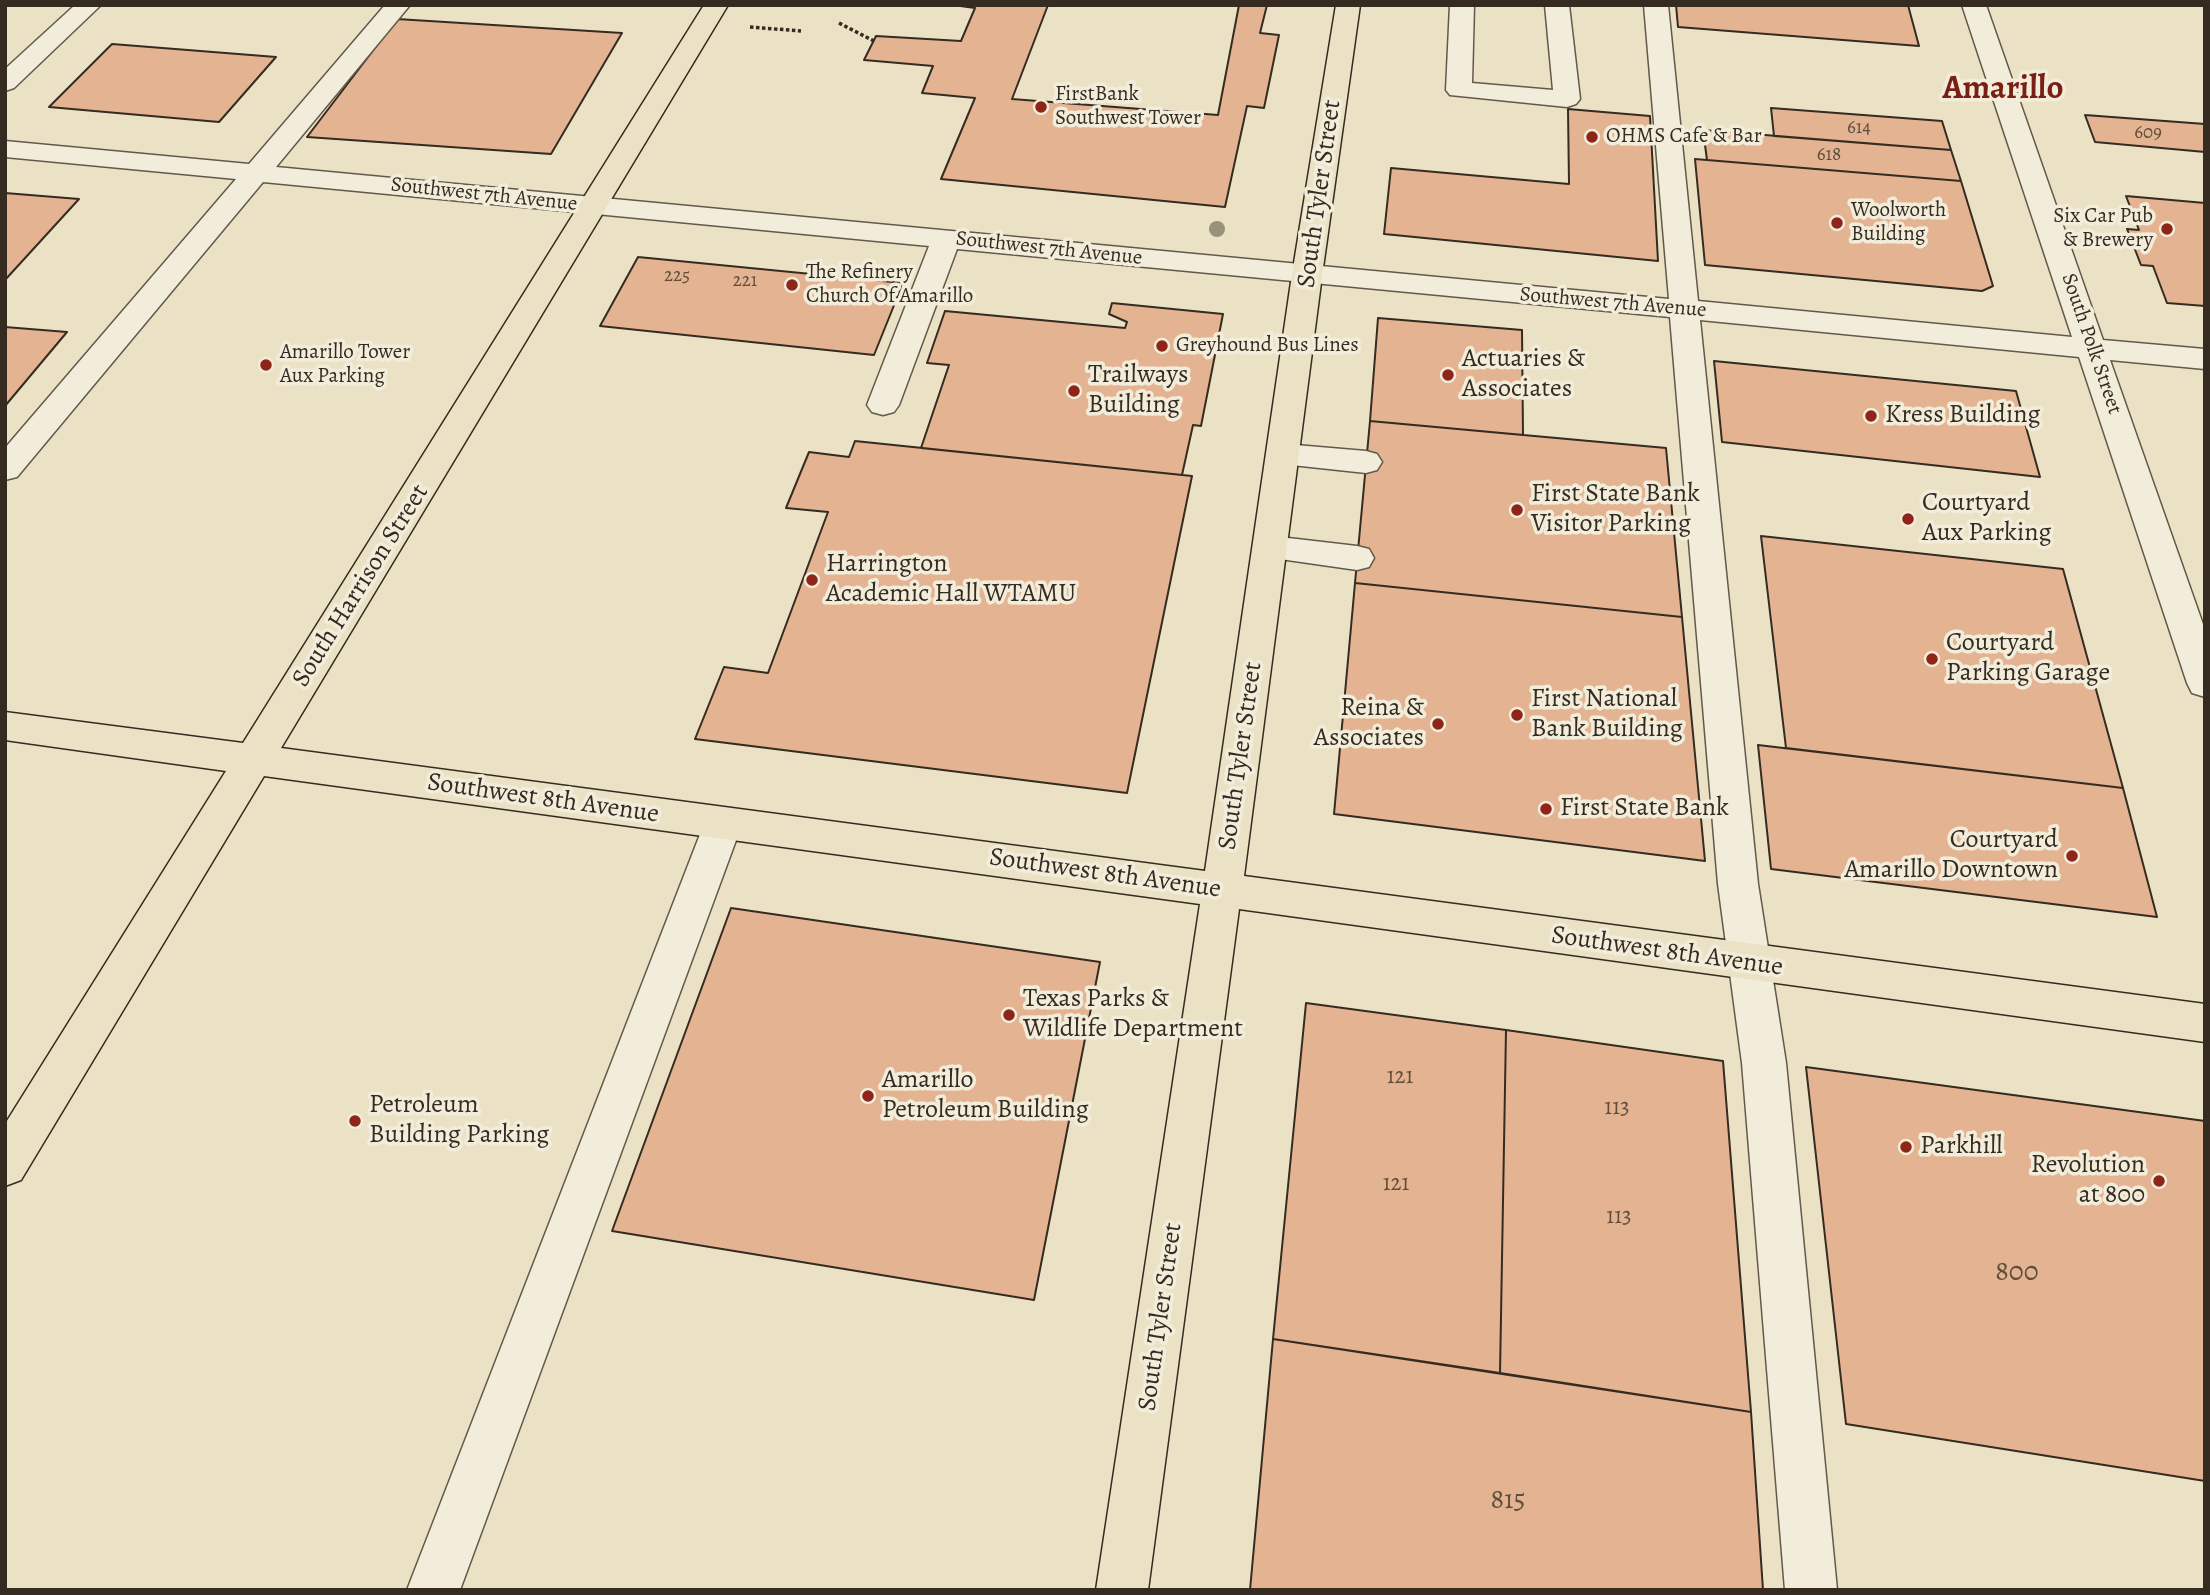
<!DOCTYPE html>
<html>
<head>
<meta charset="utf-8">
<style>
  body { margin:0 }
  #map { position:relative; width:2210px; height:1595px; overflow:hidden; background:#ebe2c6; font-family:Alegreya,serif }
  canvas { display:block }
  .frame { position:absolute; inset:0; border:7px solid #352b20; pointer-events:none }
</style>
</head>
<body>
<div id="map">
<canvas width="2210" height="1595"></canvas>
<div class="frame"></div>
</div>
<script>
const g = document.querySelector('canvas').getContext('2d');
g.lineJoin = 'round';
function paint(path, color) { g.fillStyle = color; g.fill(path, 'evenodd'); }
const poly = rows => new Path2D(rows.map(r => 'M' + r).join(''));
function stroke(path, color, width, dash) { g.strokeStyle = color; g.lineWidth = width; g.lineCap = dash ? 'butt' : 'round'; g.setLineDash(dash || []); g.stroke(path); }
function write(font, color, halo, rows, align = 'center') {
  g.font = font + ' Alegreya,serif'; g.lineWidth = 7; g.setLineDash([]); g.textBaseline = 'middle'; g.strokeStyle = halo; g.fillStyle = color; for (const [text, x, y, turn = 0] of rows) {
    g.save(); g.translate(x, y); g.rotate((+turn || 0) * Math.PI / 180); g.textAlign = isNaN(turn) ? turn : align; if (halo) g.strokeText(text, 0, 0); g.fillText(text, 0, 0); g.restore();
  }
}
const building = poly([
  [1048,5,1012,99,1218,115,1239,5,1267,5,1260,33,1279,35,1264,108,1247,106,1225,207,941,179,975,98,922,93,933,66,864,60,876,36,961,41,975,8,953,5,1048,5],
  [1676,5,1908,5,1919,46,1678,27,1676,5],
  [397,19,622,33,551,154,307,137,397,19],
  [112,44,276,57,219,122,49,107,112,44],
  [1771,108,1942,121,1951,150,1774,136,1771,108],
  [1568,109,1650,116,1658,261,1384,234,1391,168,1569,184,1568,109],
  [2085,115,2205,124,2205,152,2095,142,2085,115],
  [1703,130,1951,150,1961,181,1707,160,1703,130],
  [1695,159,1961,181,1993,286,1982,291,1705,265,1695,159],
  [5,193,79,199,5,280,5,193],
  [2126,196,2205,203,2205,306,2167,303,2153,266,2141,265,2127,229,2139,230,2126,196],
  [638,257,903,283,874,355,600,326,638,257],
  [1112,303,1223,314,1201,426,1193,425,1182,475,921,448,949,365,927,363,945,311,1125,328,1127,322,1109,314,1112,303],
  [1378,318,1522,330,1523,435,1370,421,1378,318],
  [5,327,67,332,5,406,5,327],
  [1714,361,2016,391,2040,477,1722,442,1714,361],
  [1370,421,1666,448,1682,617,1355,583,1370,421],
  [855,441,1192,476,1127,793,695,739,724,667,768,673,828,512,786,508,809,452,849,457,855,441],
  [1761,536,2063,569,2123,788,1786,748,1761,536],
  [1355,583,1682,617,1705,861,1334,814,1355,583],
  [1758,745,2123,788,2157,917,1771,869,1758,745],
  [731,908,1100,962,1034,1300,612,1231,731,908],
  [1306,1003,1506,1030,1500,1373,1273,1339,1306,1003],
  [1506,1030,1723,1061,1751,1412,1500,1373,1506,1030],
  [1806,1067,2205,1121,2205,1481,1846,1424,1806,1067],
  [1273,1339,1751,1412,1763,1590,1250,1590,1273,1339]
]);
const path = poly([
  [839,23,874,41],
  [750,27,801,31]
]);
const minor = poly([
  [75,5,101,5,14,88,5,91,5,69,75,5],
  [385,5,410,5,276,167,1669,299,1644,5,1668,5,1698,301,2072,337,1962,5,1986,5,2103,340,2205,349,2205,369,2110,360,2205,630,2205,697,2192,693,2187,683,2079,357,1700,320,1758,884,1786,1063,1837,1590,1785,1590,1742,1063,1718,884,1670,317,957,249,899,405,894,412,883,415,872,412,867,405,929,246,263,182,17,477,5,480,5,448,236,179,5,157,5,141,249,164,385,5],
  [1450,5,1474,5,1472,83,1553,90,1545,5,1569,5,1580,99,1576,104,1567,107,1450,95,1446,90,1450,5],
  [1284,444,1366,451,1377,454,1382,462,1377,470,1366,473,1273,463,1268,455,1273,447,1284,444],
  [1271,536,1357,546,1369,549,1374,558,1369,567,1357,570,1259,556,1254,548,1259,540,1271,536],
  [723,808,737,813,742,824,460,1590,407,1590,704,824,709,813,723,808]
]);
const major = poly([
  [704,5,728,5,281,748,1205,871,1292,275,1336,5,1360,5,1322,275,1244,876,2205,1004,2205,1042,1239,909,1148,1590,1096,1590,1200,904,264,776,21,1180,5,1186,5,1124,226,771,5,740,5,712,243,743,704,5]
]);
const trees = [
  [1217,229]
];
const markers = [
  [1041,107,7,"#8f2418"],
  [1592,137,7,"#8f2418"],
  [1837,223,7,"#8f2418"],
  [2167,229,7,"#8f2418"],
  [792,285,7,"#8f2418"],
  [1162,346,7,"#8f2418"],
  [266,365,7,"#8f2418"],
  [1448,375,7,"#8f2418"],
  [1074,391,7,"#8f2418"],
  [1871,416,7,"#8f2418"],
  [1517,510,7,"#8f2418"],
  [1908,519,7,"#8f2418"],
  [812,580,7,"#8f2418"],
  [1932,659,7,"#8f2418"],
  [1517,715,7,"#8f2418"],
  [1438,724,7,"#8f2418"],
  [1546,809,7,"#8f2418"],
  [2072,856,7,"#8f2418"],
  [1009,1015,7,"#8f2418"],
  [868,1096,7,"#8f2418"],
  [355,1121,7,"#8f2418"],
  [1906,1147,7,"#8f2418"],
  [2159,1181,7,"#8f2418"]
];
const farNumbernames = [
  ["614",1859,128],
  ["609",2148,133],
  ["618",1829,155],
  ["225",677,276],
  ["221",745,281]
];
const farPoinames = [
  ["FirstBank",1055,95],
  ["Southwest Tower",1055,119],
  ["OHMS Cafe & Bar",1606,137],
  ["Woolworth",1851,211],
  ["Building",1851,235],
  ["Six Car Pub",2153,217,"right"],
  ["& Brewery",2153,241,"right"],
  ["The Refinery",806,273],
  ["Church Of Amarillo",806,297],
  ["Greyhound Bus Lines",1176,346],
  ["Amarillo Tower",280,353],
  ["Aux Parking",280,377]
];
const farStreetnames = [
  ["Southwest 7th Avenue",484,195,6],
  ["Southwest 7th Avenue",1049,249,6],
  ["Southwest 7th Avenue",1613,303,5],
  ["South Polk Street",2091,344,71]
];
const numberNames = [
  ["121",1400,1077],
  ["113",1617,1108],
  ["121",1396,1184],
  ["113",1619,1217]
];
const streetNames = [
  ["South Tyler Street",1320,194,-82],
  ["South Harrison Street",361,586,-58],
  ["South Tyler Street",1241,756,-82],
  ["Southwest 8th Avenue",543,799,8],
  ["Southwest 8th Avenue",1105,874,8],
  ["Southwest 8th Avenue",1667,952,8],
  ["South Tyler Street",1161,1317,-82]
];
const poiNames = [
  ["Actuaries &",1462,360],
  ["Associates",1462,390],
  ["Trailways",1088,376],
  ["Building",1088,406],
  ["Kress Building",1885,416],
  ["First State Bank",1531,495],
  ["Visitor Parking",1531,525],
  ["Courtyard",1922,504],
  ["Aux Parking",1922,534],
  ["Harrington",826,565],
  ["Academic Hall WTAMU",826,595],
  ["Courtyard",1946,644],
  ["Parking Garage",1946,674],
  ["First National",1531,700],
  ["Bank Building",1531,730],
  ["Reina &",1424,709,"right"],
  ["Associates",1424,739,"right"],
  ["First State Bank",1560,809],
  ["Courtyard",2058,841,"right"],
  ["Amarillo Downtown",2058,871,"right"],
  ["Texas Parks &",1023,1000],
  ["Wildlife Department",1023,1030],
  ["Amarillo",882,1081],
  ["Petroleum Building",882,1111],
  ["Petroleum",369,1106],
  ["Building Parking",369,1136],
  ["Parkhill",1920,1147],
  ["Revolution",2145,1166,"right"],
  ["at 800",2145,1196,"right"]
];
const nearNumbernames = [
  ["800",2017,1273],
  ["815",1508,1501]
];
const farTownnames = [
  ["Amarillo",2003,90]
];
paint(building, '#e3b392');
stroke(building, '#352b20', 2);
stroke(minor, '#62594a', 3);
stroke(major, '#352b20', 3);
stroke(path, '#352b20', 3.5, [3.5, 2.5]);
paint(minor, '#f2ecda');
paint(major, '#ebe2c6');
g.fillStyle = '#98927b';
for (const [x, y] of trees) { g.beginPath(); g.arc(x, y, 8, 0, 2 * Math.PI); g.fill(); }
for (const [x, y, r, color] of markers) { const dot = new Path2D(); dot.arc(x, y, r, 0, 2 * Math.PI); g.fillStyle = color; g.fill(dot); stroke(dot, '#f2ecda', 2.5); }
write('19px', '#604d3c', null, farNumbernames);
write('21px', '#352b20', '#f2ecda', farPoinames, 'left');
write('21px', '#352b20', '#f2ecda', farStreetnames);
write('23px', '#604d3c', null, numberNames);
write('26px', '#352b20', '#f2ecda', streetNames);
write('26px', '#352b20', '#f2ecda', poiNames, 'left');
write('28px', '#604d3c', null, nearNumbernames);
write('bold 33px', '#7a1f14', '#f2ecda', farTownnames);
</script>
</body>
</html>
